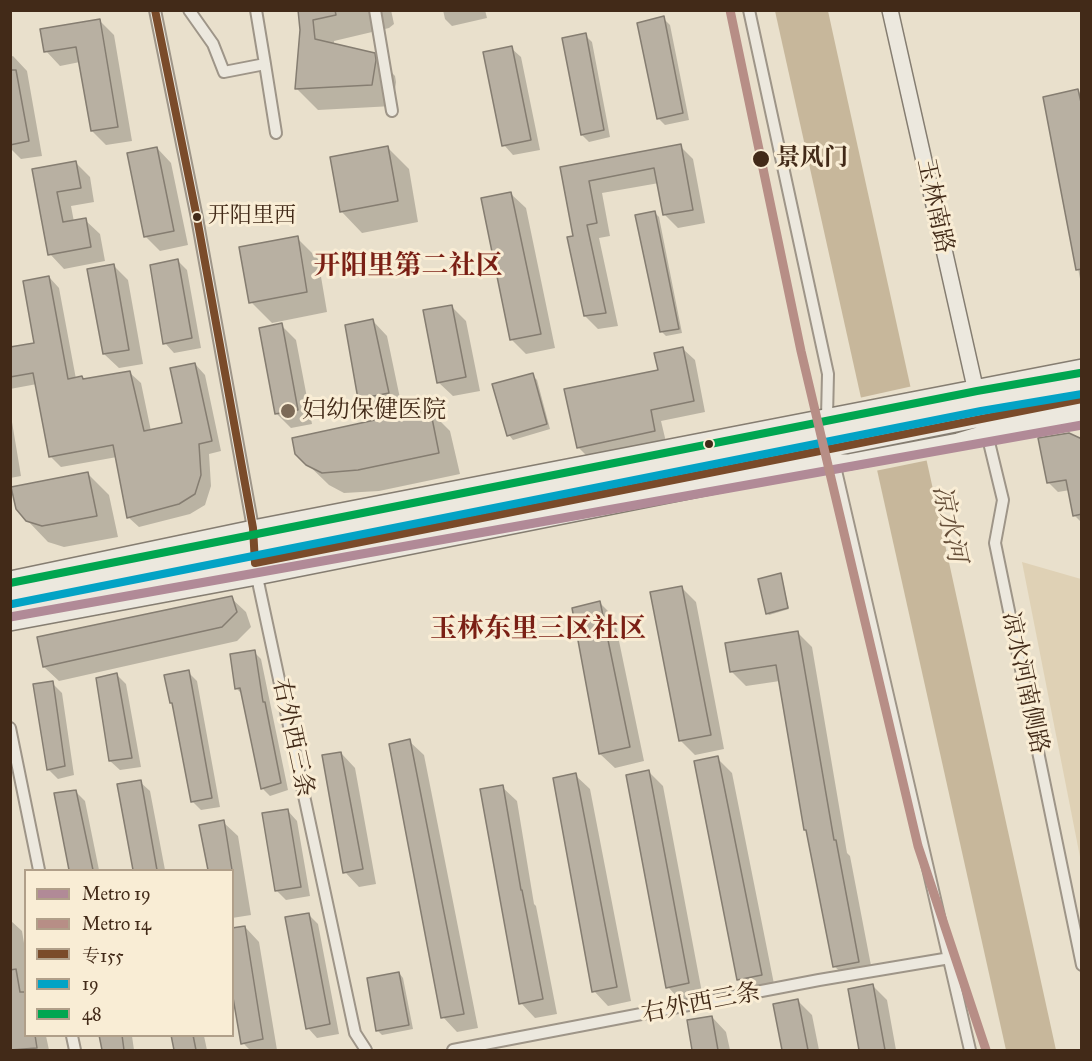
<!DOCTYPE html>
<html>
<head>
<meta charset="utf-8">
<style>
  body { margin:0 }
  #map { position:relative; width:1092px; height:1061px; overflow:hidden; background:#e9e0cc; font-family:"IM FELL Great Primer","Noto Serif SC",serif }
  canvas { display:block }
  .frame { position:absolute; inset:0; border:12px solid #422a18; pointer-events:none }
  .legend { position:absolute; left:24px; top:869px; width:210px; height:168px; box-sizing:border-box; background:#f9edd5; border:2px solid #b09f89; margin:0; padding:8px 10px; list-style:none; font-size:18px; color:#422a18 }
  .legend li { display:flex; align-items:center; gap:12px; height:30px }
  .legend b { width:30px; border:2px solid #b09f89 }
</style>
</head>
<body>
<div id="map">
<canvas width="1092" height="1061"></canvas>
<div class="frame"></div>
<ul class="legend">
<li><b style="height:8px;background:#b18a97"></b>Metro 19</li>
<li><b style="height:8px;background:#b78e86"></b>Metro 14</li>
<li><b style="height:8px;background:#7a4b2a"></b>专155</li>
<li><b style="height:8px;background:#03a3c5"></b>19</li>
<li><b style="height:8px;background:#00a651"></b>48</li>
</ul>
</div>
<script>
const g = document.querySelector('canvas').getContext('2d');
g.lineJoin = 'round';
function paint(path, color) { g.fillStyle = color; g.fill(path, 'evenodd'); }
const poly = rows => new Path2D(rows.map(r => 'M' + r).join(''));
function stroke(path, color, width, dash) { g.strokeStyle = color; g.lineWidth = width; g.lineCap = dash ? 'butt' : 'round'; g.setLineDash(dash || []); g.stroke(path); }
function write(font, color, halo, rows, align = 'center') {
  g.font = font + ' "IM FELL Great Primer","Noto Serif SC",serif'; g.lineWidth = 6; g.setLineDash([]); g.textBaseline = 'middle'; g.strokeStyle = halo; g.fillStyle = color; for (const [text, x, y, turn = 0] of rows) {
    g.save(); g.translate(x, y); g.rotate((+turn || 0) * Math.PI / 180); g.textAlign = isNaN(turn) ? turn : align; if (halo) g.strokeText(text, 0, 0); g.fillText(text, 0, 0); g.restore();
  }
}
const green = poly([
  [1022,562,1081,579,1081,862]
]);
const water = poly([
  [775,11,828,11,1056,1050,1006,1050]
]);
const pier = poly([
  [913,386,929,460,875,471,859,398]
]);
const shadow = poly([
  [300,10,391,10,394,24,389,28,334,41,334,45,374,54,395,76,396,82,393,106,318,110,297,89,301,30],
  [443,10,485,10,487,18,452,26,445,19],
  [663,18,670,25,689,120,665,125,658,118],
  [99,20,114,35,132,141,106,145,92,131,80,62,60,66,46,51],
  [585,35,592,42,610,137,589,142,582,135],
  [511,48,521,57,540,150,513,155,504,145],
  [13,56,27,71,42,156,21,159,10,148,10,57],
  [1078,91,1082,95,1082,289,1045,98],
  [680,146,693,159,705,223,678,228,665,215,659,183,602,193,610,236,599,238,618,326,598,329,585,316,574,237,561,169],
  [157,148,171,163,188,245,160,251,145,236],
  [388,148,409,169,418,222,362,233,341,211],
  [75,162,90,177,94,202,71,206,74,222,85,220,100,234,105,261,64,269,50,254,34,170],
  [511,194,526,208,555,348,526,354,512,340],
  [655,213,659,217,682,333,666,336,661,331],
  [297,238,318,259,327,312,272,323,251,302],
  [177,260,187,270,201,348,174,353,165,343],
  [113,265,128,280,143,364,119,368,104,354],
  [49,277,59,288,76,379,82,378,85,380,130,373,141,383,151,431,183,424,195,364,205,375,221,451,209,454,211,486,205,505,190,514,139,527,128,517,117,457,61,467,51,457,37,384,10,389,10,349,36,344],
  [452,307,466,321,480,391,453,396,438,382],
  [373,321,387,336,402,408,374,413,360,398],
  [281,325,296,340,312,424,291,428,276,413],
  [683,349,695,360,705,412,661,421,666,442,590,459,578,447],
  [532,375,537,380,550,429,513,440,509,435],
  [10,410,21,476,10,478],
  [429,410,450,431,460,474,379,491,344,493,329,485,296,453],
  [1082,442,1082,523,1074,515,1070,490,1058,492,1049,483],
  [88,474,109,495,118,537,64,547,48,542,27,520],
  [780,575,789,609,769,615,767,613],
  [682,588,696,602,724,749,695,755,680,740],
  [231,598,246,612,251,627,237,641,59,681,44,667],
  [600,603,614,617,644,761,615,768,600,754],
  [798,633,812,647,847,853,850,856,873,976,849,980,834,966,809,833,805,830,780,681,746,686,731,671],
  [254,652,261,659,288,790,270,796,263,789,243,695,237,689],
  [188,672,197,681,220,807,201,810,192,801,175,706,171,702],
  [116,674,126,684,141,767,120,770,110,761],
  [52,683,62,693,74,775,58,779,48,769],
  [409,741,424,755,478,1028,457,1032,443,1017],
  [341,753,355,768,376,884,359,887,345,872],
  [717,758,732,773,775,989,753,994,738,979],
  [649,772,663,786,703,998,682,1002,668,987],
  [575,775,590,789,631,1001,608,1006,594,991],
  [140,782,150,791,165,870,135,870,119,786],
  [502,787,517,801,534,904,536,906,557,1014,535,1018,521,1003],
  [75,791,85,801,99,870,71,870,55,794],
  [288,811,297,821,310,896,286,900,277,891],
  [223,822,238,836,251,915,232,918,232,870,209,870,201,826],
  [308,914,318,924,339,1034,317,1038,308,1028],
  [10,920,22,931,26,955,26,1036,46,1036,49,1050,10,1050],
  [245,927,259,942,277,1050,250,1050,243,1043],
  [399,973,403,978,413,1029,382,1035,378,1031],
  [872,985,887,1000,896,1050,861,1050,849,990],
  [798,1001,812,1015,819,1050,784,1050,775,1005],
  [712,1017,726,1032,730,1050,694,1050,689,1022],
  [100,1036,132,1036,134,1050,103,1050],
  [172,1036,204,1036,207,1050,175,1050]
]);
const building = poly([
  [298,10,335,10,336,15,313,20,315,39,375,53,376,60,372,85,295,89,300,30,298,10],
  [664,16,683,113,657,119,637,23,664,16],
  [100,19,118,127,91,131,76,47,44,52,40,29,100,19],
  [586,33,604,130,581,135,562,38,586,33],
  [512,46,531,140,502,146,483,52,512,46],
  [10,70,16,70,29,141,10,145,10,70],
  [1078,89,1082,107,1082,269,1076,270,1043,97,1078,89],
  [681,144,693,210,663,215,654,168,589,181,597,223,587,225,606,313,584,316,567,237,573,236,560,167,681,144],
  [388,146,398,201,340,212,330,157,388,146],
  [157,147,174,231,144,237,127,153,157,147],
  [76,161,81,188,57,192,63,222,86,218,91,247,48,255,32,169,76,161],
  [511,192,541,334,510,340,481,198,511,192],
  [655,211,679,329,660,332,635,215,655,211],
  [298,236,307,292,249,303,239,247,298,236],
  [178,259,192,338,163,344,150,265,178,259],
  [114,264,129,350,103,354,87,269,114,264],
  [49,276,68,379,82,376,83,379,130,371,144,431,182,423,170,368,195,363,212,441,199,444,201,475,195,494,179,504,127,518,113,445,49,457,33,373,10,377,10,347,34,343,23,281,49,276],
  [452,305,466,377,437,383,423,310,452,305],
  [373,319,389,393,358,399,345,325,373,319],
  [282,323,298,410,275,414,259,328,282,323],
  [683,347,694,401,651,410,655,431,577,448,564,389,658,370,654,353,683,347],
  [533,373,547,424,507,436,492,384,533,373],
  [430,408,439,453,358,470,322,473,306,465,295,454,292,438,430,408],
  [1069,433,1082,439,1082,514,1073,516,1066,480,1047,483,1038,438,1069,433],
  [88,472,97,516,42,526,26,521,16,509,11,487,88,472],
  [781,573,788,608,766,614,758,579,781,573],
  [682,586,711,735,679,741,650,592,682,586],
  [232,596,237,612,222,627,43,667,37,637,232,596],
  [600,601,630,747,599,754,572,608,600,601],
  [798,631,834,840,836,840,859,962,833,967,806,830,804,830,776,665,730,672,725,643,798,631],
  [255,650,263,702,265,702,281,783,261,789,240,688,235,689,230,654,255,650],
  [189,670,212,798,191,802,172,703,170,703,164,675,189,670],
  [117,673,132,758,109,761,96,678,117,673],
  [53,681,65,766,47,770,33,684,53,681],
  [410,739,464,1014,441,1018,389,744,410,739],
  [341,752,363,869,343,873,322,755,341,752],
  [718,756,762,975,737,980,694,761,718,756],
  [649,770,689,983,666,988,626,775,649,770],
  [576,773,617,987,592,992,553,778,576,773],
  [141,780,157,870,133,870,117,784,141,780],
  [503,785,521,890,522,890,543,999,519,1004,480,789,503,785],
  [76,790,93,870,69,870,54,793,76,790],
  [288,809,301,887,275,891,262,813,288,809],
  [224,820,232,870,208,870,199,825,224,820],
  [309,913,330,1024,306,1029,285,917,309,913],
  [245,926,263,1039,241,1044,232,992,232,928,245,926],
  [16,969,20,992,26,992,26,1035,35,1035,37,1048,10,1050,10,970,16,969],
  [399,972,409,1025,376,1031,367,978,399,972],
  [873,984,885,1050,859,1050,848,989,873,984],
  [798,999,808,1050,782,1050,773,1004,798,999],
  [712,1016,718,1050,692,1050,687,1020,712,1016],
  [99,1035,122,1035,124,1050,102,1050,99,1035],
  [171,1035,193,1035,196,1050,174,1050,171,1035]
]);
const street = poly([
  [155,10,197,218,253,528,257,577,355,1033,366,1050],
  [189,10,213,44,224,72,265,64,276,133],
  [256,10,265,64],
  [375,10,392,111],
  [749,10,828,374,827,417],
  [979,401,1003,500,995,543,1082,965],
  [834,462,970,1050],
  [10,728,39,870],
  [72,1036,75,1050],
  [453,1050,819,980,950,958]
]);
const secondary = poly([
  [890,10,977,396],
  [10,579,253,528,1082,367],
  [10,594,979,401,1082,383],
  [10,608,255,563,1082,399],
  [10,623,257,577,834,462,848,462,958,441,988,432,1082,414]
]);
const bus1 = poly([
  [155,10,197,218,253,528,255,563,1082,399]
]);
const bus2 = poly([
  [12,604,981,411,1082,394]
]);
const bus3 = poly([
  [10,583,977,391,1080,373]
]);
const metro1 = poly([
  [10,617,1082,425]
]);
const metro2 = poly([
  [730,10,801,351,918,846,986,1050]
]);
const markers = [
  [761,159,9,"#422a18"],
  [197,217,5,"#422a18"],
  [288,411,8,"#7c6a57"],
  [709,444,5,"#422a18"]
];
const busNames = [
  ["开阳里西",208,217]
];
const stopNames = [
  ["景风门",776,159]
];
const streetNames = [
  ["玉林南路",934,206,78],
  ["凉水河南侧路",1024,683,78],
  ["右外西三条",292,738,78],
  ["右外西三条",701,1004,-11]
];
const poiNames = [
  ["妇幼保健医院",302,411]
];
const waterNames = [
  ["凉水河",948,524,78]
];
const quarterNames = [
  ["开阳里第二社区",408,267],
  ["玉林东里三区社区",538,630]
];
paint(green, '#dfd1b5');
paint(water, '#c7b79b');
paint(pier, '#e9e0cc');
paint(shadow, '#0003');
paint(building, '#b8b0a2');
stroke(building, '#857d71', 1.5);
stroke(street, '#9e9588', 14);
stroke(secondary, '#857d71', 18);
stroke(street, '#ece8de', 10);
stroke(secondary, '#ece8de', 15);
stroke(bus1, '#7a4b2a', 8);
stroke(bus2, '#03a3c5', 8);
stroke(bus3, '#00a651', 8);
stroke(metro1, '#b18a97', 9);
stroke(metro2, '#b78e86', 9);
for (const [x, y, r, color] of markers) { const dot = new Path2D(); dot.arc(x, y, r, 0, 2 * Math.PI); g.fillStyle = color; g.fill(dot); stroke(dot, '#f9edd5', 2); }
write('22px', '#422a18', '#f9edd5', busNames, 'left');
write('bold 24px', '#422a18', '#f9edd5', stopNames, 'left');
write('24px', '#422a18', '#f9edd5', streetNames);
write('24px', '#422a18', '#f9edd5', poiNames, 'left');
write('italic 26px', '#664f39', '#f9edd5', waterNames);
write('bold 27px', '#7a1f14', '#f9edd5', quarterNames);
</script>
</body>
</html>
